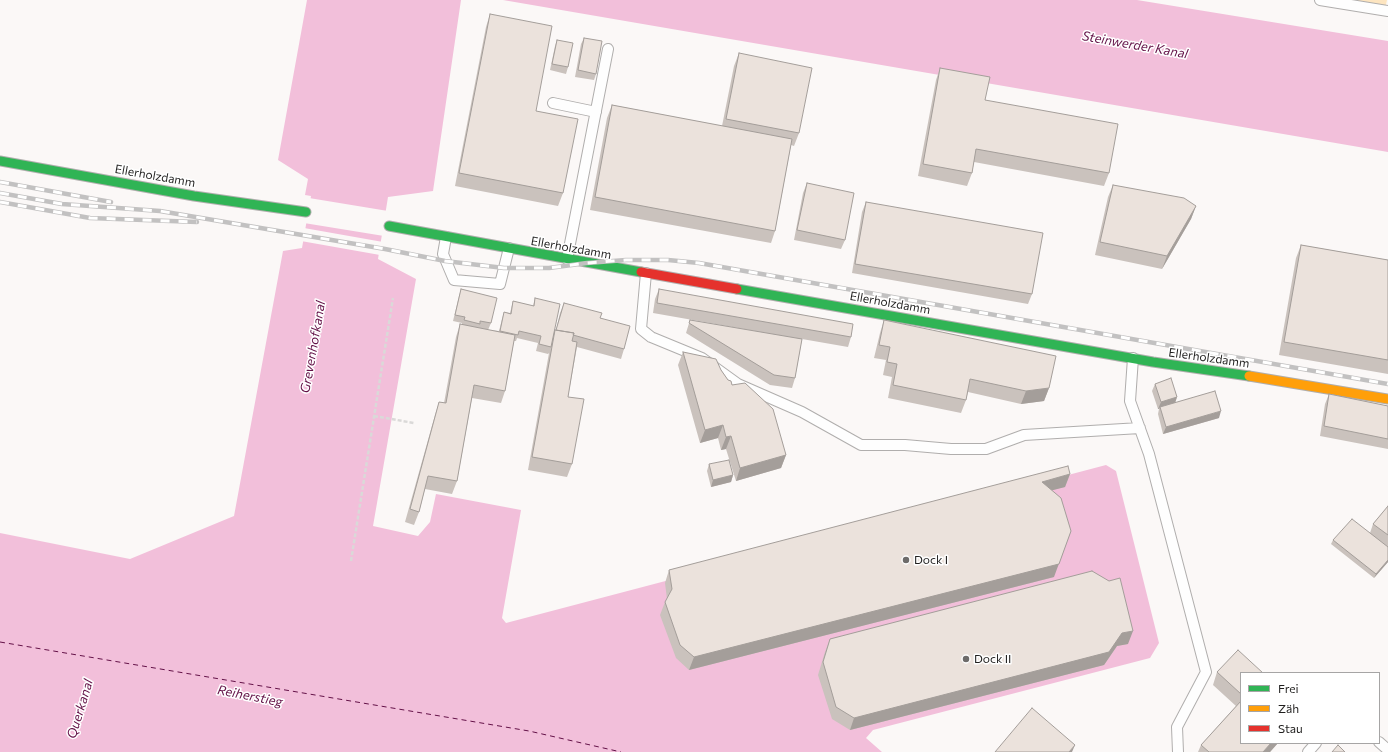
<!DOCTYPE html>
<html>
<head>
<meta charset="utf-8">
<style>
  body { margin:0 }
  #map { position:relative; width:1388px; height:752px; overflow:hidden; background:#fbf8f7; font-family:Commissioner,sans-serif }
  canvas { display:block }
  .legend { position:absolute; left:1240px; top:672px; width:140px; height:72px; box-sizing:border-box; background:#fff; border:1px solid #a6a5a5; margin:0; padding:5px 7px; list-style:none; font-size:12px; color:#201f1e }
  .legend li { display:flex; align-items:center; gap:8px; height:20px }
  .legend b { width:20px; border:1px solid #a6a5a5 }
</style>
</head>
<body>
<div id="map">
<canvas width="1388" height="752"></canvas>
<ul class="legend">
<li><b style="height:5px;background:#30b455"></b>Frei</li>
<li><b style="height:5px;background:#ff9f0a"></b>Zäh</li>
<li><b style="height:5px;background:#e5322d"></b>Stau</li>
</ul>
</div>
<script>
const g = document.querySelector('canvas').getContext('2d');
g.lineJoin = 'round';
function paint(path, color) { g.fillStyle = color; g.fill(path, 'evenodd'); }
const poly = rows => new Path2D(rows.map(r => 'M' + r).join(''));
function stroke(path, color, width, dash) { g.strokeStyle = color; g.lineWidth = width; g.lineCap = dash ? 'butt' : 'round'; g.setLineDash(dash || []); g.stroke(path); }
function write(font, color, halo, rows, align = 'center') {
  g.font = font + ' Commissioner,sans-serif'; g.lineWidth = 3; g.setLineDash([]); g.textBaseline = 'middle'; g.strokeStyle = halo; g.fillStyle = color; for (const [text, x, y, turn = 0] of rows) {
    g.save(); g.translate(x, y); g.rotate((+turn || 0) * Math.PI / 180); g.textAlign = isNaN(turn) ? turn : align; if (halo) g.strokeText(text, 0, 0); g.fillText(text, 0, 0); g.restore();
  }
}
const green = poly([
  [1335,0,1387,0,1385,9]
]);
const water = poly([
  [307,0,461,0,433,191,388,197,378,259,416,279,373,526,418,536,430,522,436,494,521,510,502,618,506,623,1106,465,1116,471,1159,643,1150,658,873,730,866,738,882,752,0,752,0,533,130,559,234,516,283,251,302,248,311,196,305,195,308,179,278,160],
  [503,0,1137,0,1388,41,1388,152]
]);
const pier = poly([
  [309,198,388,211,384,236,304,223],
  [304,228,383,242,380,255,301,241]
]);
const ferry = poly([
  [0,642,529,731,621,752]
]);
const path = poly([
  [374,416,414,423],
  [351,561,393,298]
]);
const lane = poly([
  [1320,0,1388,11],
  [553,103,596,112],
  [446,237,443,254,454,280,500,284,509,248],
  [567,259,608,49],
  [646,273,641,329,651,337,702,358,738,384,802,412,861,445,905,445,951,449,986,449,1024,435,1140,428],
  [1133,358,1130,401,1149,454,1206,672,1177,727,1178,752],
  [1379,742,1388,750],
  [1308,752,1316,743]
]);
const fast = poly([
  [0,161,194,196,306,212],
  [389,226,641,272],
  [737,289,1153,362,1249,376]
]);
const slow = poly([
  [1249,376,1388,399]
]);
const jam = poly([
  [641,272,737,289]
]);
const rail = poly([
  [0,182,111,202],
  [0,193,62,204,160,211,385,249,445,261,504,268,549,268,587,263,626,260,668,260,699,263,1388,384],
  [0,202,90,218,197,222]
]);
const wall = poly([
  [490,14,536,111,563,193,558,206,455,186,486,27],
  [584,38,596,74,594,80,575,77,581,44],
  [557,40,568,67,566,74,550,70,555,46],
  [739,53,799,133,794,146,791,145,775,231,771,243,590,210,607,118,612,105,722,126,734,66],
  [940,68,985,100,1109,173,1104,186,974,162,972,173,967,186,918,176,936,80],
  [807,183,845,240,841,249,794,240,803,193],
  [1113,185,1196,206,1191,219,1162,269,1095,255,1108,197],
  [866,202,1032,294,1028,304,852,273,862,212],
  [1301,245,1388,260,1388,374,1279,355,1296,258],
  [461,289,491,323,488,330,499,331,502,319,504,312,510,313,513,301,533,306,535,298,553,335,555,330,556,330,560,313,564,303,600,318,624,349,621,359,577,347,568,397,572,464,567,477,528,470,549,353,548,354,536,351,538,343,517,338,516,341,514,341,505,391,501,403,472,398,457,481,452,494,425,489,419,512,414,525,405,522,435,415,439,402,444,403,456,337,460,324,462,325,462,323,453,321,459,296],
  [659,289,851,337,848,347,802,339,795,378,792,388,770,385,686,333,690,320,761,332,653,313,655,299],
  [884,320,1049,388,1044,401,1021,404,968,392,966,400,961,413,888,398,892,377,883,375,886,360,874,358,880,333],
  [683,352,721,370,728,380,786,455,781,468,736,481,726,449,721,450,718,438,700,443,678,365],
  [1155,384,1177,397,1175,403,1219,418,1163,434,1158,414,1159,409,1158,409,1152,391],
  [1329,394,1388,406,1388,449,1320,436,1325,404],
  [709,464,733,475,731,482,711,487,707,471],
  [1070,474,1065,487,1052,490,1054,577,689,670,676,658,660,615,665,602,667,599,665,583,669,570],
  [1388,506,1388,562,1374,578,1331,544,1333,540,1370,533,1373,524],
  [830,639,1128,644,1117,646,1104,665,850,730,832,719,818,675,825,652],
  [1217,672,1241,673,1241,743,1278,743,1270,752,1198,752,1201,745,1236,706,1213,685]
]);
const shadedWall = poly([
  [1196,206,1191,219,1162,269,1167,256],
  [1049,388,1044,401,1021,404,1026,391],
  [1177,397,1175,403,1160,407,1159,409,1158,409,1161,402],
  [1221,411,1219,418,1163,434,1166,427],
  [723,425,718,438,700,443,705,430],
  [731,436,726,449,721,450,726,437],
  [786,455,781,468,736,481,740,468],
  [1070,474,1065,487,1038,494,1042,482],
  [733,475,731,482,711,487,713,480],
  [1071,531,1054,577,689,670,694,657],
  [1388,560,1388,562,1374,578,1376,574],
  [1133,631,1128,644,1117,646,1104,665,850,730,854,718,1122,633],
  [1271,743,1278,743,1270,752,1263,752],
  [1075,745,1072,752,1069,752]
]);
const building = poly([
  [490,14,552,26,536,111,578,119,563,193,459,173,490,14],
  [584,38,602,41,596,74,578,70,584,38],
  [557,40,573,43,568,67,552,64,557,40],
  [739,53,812,68,799,133,726,119,739,53],
  [940,68,990,77,985,100,1118,124,1109,173,976,149,972,173,923,164,940,68],
  [612,105,792,139,775,231,595,197,612,105],
  [807,183,854,193,845,240,797,230,807,183],
  [1113,185,1184,198,1196,206,1167,256,1100,242,1113,185],
  [866,202,1043,233,1032,294,855,264,866,202],
  [1301,245,1388,260,1388,360,1284,342,1301,245],
  [461,289,497,298,491,323,480,321,480,324,464,320,465,317,455,315,461,289],
  [659,289,853,324,851,337,657,303,659,289],
  [535,298,560,304,551,347,539,344,541,336,519,331,518,335,500,331,504,312,511,314,513,301,534,306,535,298],
  [564,303,602,313,600,318,630,326,624,349,573,335,574,333,556,330,564,303],
  [690,320,802,339,795,378,774,375,689,323,690,320],
  [884,320,1056,356,1049,388,1026,391,970,379,966,400,893,385,897,364,887,362,890,347,879,345,884,320],
  [460,324,515,335,505,391,474,385,457,481,428,476,419,512,410,509,439,402,446,403,460,324],
  [555,330,574,333,572,341,577,342,568,397,584,399,572,464,532,457,555,330],
  [683,352,716,359,721,370,728,380,731,381,732,385,745,383,773,409,786,455,740,468,731,436,726,437,723,425,705,430,683,352],
  [1171,378,1177,397,1161,402,1155,384,1171,378],
  [1215,391,1221,411,1166,427,1160,407,1215,391],
  [1329,394,1388,406,1388,439,1324,426,1329,394],
  [729,460,733,475,713,480,709,464,729,460],
  [1068,466,1070,474,1042,482,1061,498,1071,531,1059,564,694,657,680,645,665,602,672,589,669,570,1068,466],
  [1388,506,1388,535,1373,524,1388,506],
  [1352,519,1388,547,1388,560,1376,574,1333,540,1352,519],
  [1092,571,1109,581,1120,578,1133,631,1122,633,1109,652,854,718,836,707,823,662,830,639,1092,571],
  [1238,650,1263,673,1241,673,1241,694,1217,672,1238,650],
  [1241,701,1241,743,1271,743,1263,752,1209,752,1201,745,1241,701],
  [1032,708,1075,745,1069,752,995,752,1032,708],
  [1338,745,1345,752,1332,752,1338,745]
]);
const markers = [
  [906,560,4,"#6d6b6a"],
  [966,659,4,"#6d6b6a"]
];
const streetNames = [
  ["Ellerholzdamm",155,176,10],
  ["Ellerholzdamm",571,248,10],
  ["Ellerholzdamm",890,303,10],
  ["Ellerholzdamm",1209,358,8]
];
const poiNames = [
  ["Dock I",914,560],
  ["Dock II",974,659]
];
const waterNames = [
  ["Steinwerder Kanal",1135,45,10],
  ["Grevenhofkanal",313,347,-80],
  ["Reiherstieg",250,696,11],
  ["Querkanal",80,709,-73]
];
paint(green, '#fde5c0');
paint(water, '#f2bfda');
paint(pier, '#fbf8f7');
stroke(ferry, '#631147', 1, [5, 4]);
stroke(lane, '#b0aead', 12);
stroke(fast, '#b0aead', 11);
stroke(slow, '#b0aead', 11);
stroke(jam, '#b0aead', 11);
stroke(path, '#dad9d8', 2.5, [4, 2]);
stroke(lane, '#fefefe', 10);
stroke(fast, '#30b455', 9);
stroke(slow, '#ff9f0a', 9);
stroke(jam, '#e5322d', 9);
stroke(rail, '#c2c1c1', 4.5);
stroke(rail, '#fff', 3, [9]);
paint(wall, '#cac2bd');
paint(shadedWall, '#a49e9a');
paint(building, '#ebe2dc');
stroke(building, '#a49e9a', 1);
for (const [x, y, r, color] of markers) { const dot = new Path2D(); dot.arc(x, y, r, 0, 2 * Math.PI); g.fillStyle = color; g.fill(dot); stroke(dot, '#fff', 1.5); }
write('12px', '#201f1e', '#fff', streetNames);
write('12px', '#201f1e', '#fff', poiNames, 'left');
write('italic 13px', '#631147', '#fff', waterNames);
</script>
</body>
</html>
